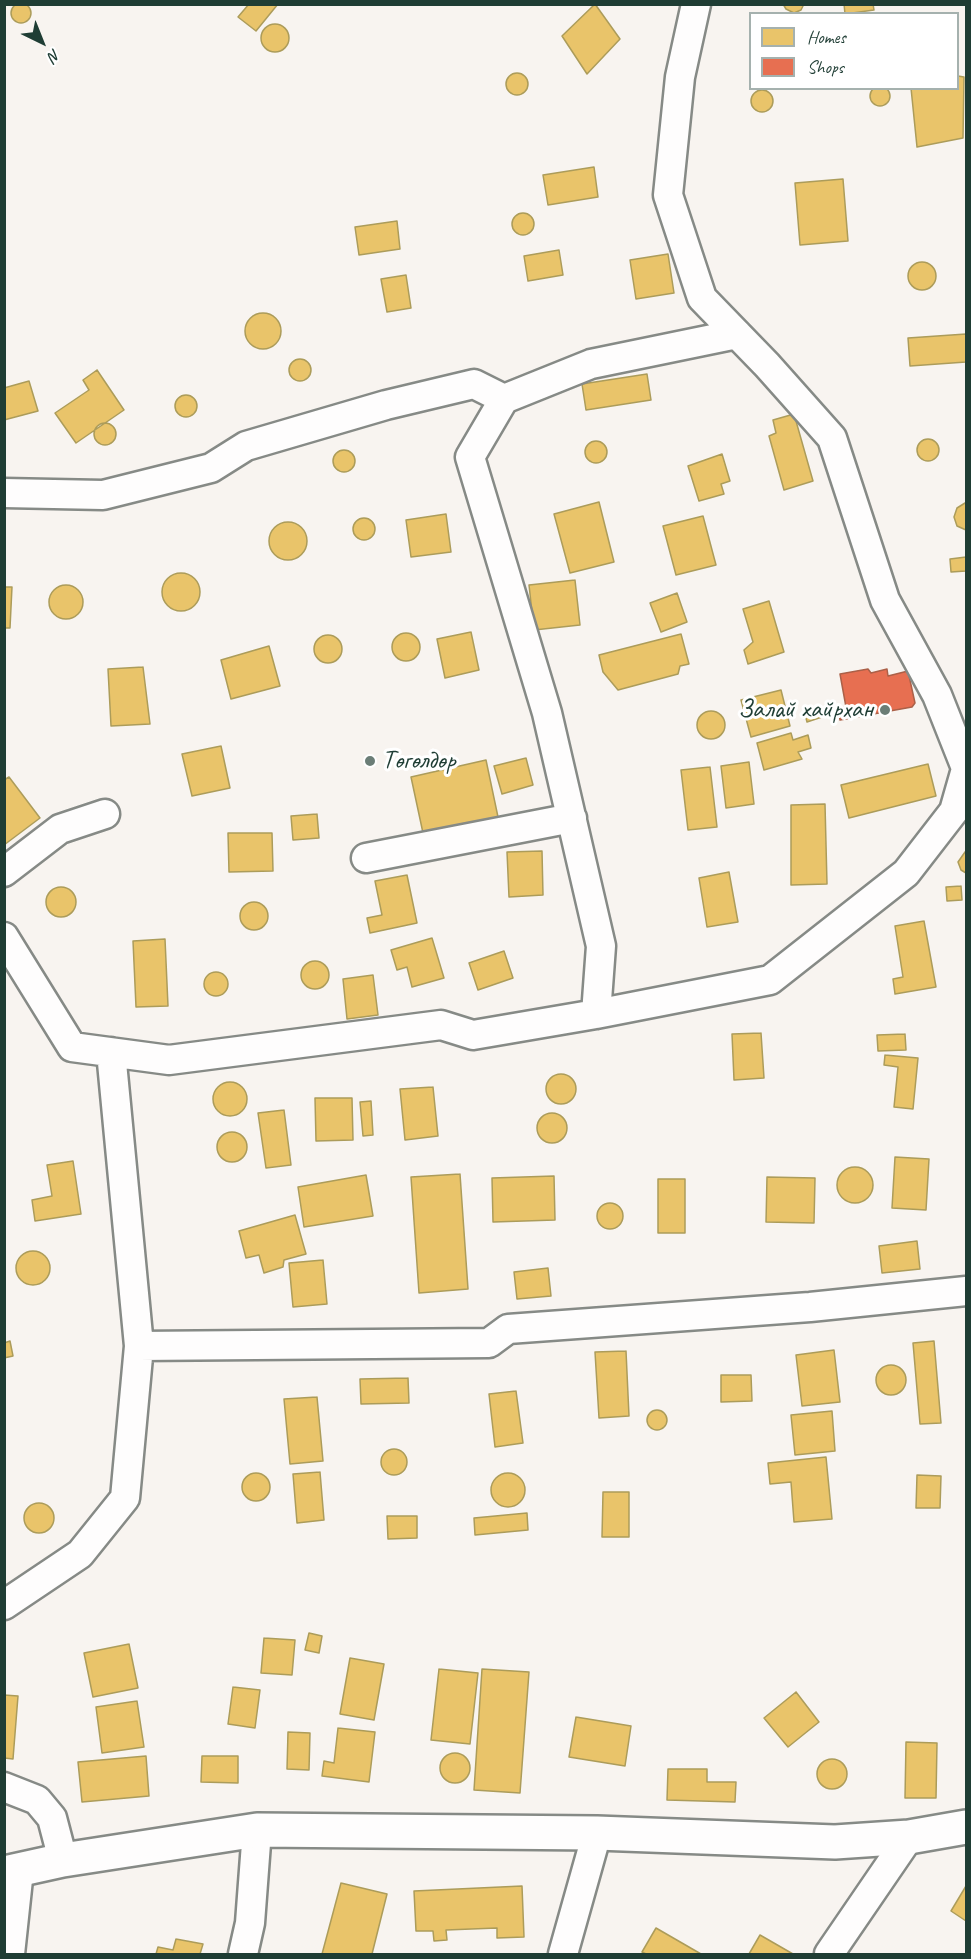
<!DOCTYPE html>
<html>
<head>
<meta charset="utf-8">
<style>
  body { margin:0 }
  #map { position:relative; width:971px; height:1959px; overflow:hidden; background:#f8f4f0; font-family:Caveat,sans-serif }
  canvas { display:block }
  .frame { position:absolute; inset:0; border:6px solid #1f3d34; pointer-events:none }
  .legend { position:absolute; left:749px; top:12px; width:210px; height:78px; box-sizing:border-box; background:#fff; border:2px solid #a5b1ae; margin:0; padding:8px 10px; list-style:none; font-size:18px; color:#1f3d34 }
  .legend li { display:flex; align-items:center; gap:12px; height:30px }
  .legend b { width:30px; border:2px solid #a5b1ae }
  .north { position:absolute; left:12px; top:12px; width:60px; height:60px; -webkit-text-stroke:4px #fff; paint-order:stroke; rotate:137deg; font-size:16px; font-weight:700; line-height:24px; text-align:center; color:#1f3d34 }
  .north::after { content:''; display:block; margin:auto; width:21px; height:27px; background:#1f3d34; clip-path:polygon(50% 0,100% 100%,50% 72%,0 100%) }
</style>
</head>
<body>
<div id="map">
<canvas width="971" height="1959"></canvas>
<div class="frame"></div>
<ul class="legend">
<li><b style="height:16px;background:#e9c46a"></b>Homes</li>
<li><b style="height:16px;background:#e76f51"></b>Shops</li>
</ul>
<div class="north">N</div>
</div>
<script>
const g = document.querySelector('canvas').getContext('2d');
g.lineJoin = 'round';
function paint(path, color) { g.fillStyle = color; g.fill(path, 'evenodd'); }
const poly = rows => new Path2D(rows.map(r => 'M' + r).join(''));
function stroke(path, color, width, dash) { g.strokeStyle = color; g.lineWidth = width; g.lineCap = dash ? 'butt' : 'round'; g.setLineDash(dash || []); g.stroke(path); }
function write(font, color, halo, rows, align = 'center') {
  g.font = font + ' Caveat,sans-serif'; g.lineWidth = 6; g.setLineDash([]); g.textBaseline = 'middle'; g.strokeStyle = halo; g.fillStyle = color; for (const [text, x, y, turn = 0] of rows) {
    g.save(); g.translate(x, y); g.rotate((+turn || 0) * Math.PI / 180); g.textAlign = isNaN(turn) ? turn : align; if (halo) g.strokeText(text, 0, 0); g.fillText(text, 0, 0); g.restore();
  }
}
const homes = poly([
  '11 13a10 10 0 1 1 20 0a10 10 0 1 1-20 0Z',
  [249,4,278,4,256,31,238,17,249,4],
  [595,4,620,39,587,74,562,36,595,4],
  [783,4,804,4,801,10,794,13,786,9,783,4],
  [844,4,873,4,874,10,845,14,844,4],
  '261 38a14 14 0 1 1 28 0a14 14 0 1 1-28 0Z',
  '506 84a11 11 0 1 1 22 0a11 11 0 1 1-22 0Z',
  [958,76,964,77,963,138,917,147,911,88,958,88,958,76],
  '870 96a10 10 0 1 1 20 0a10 10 0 1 1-20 0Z',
  '751 101a11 11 0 1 1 22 0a11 11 0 1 1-22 0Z',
  [594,167,598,197,548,205,543,175,594,167],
  [843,179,848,241,800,245,795,183,843,179],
  '512 224a11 11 0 1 1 22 0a11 11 0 1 1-22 0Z',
  [397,221,400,249,359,255,355,227,397,221],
  [559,250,563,275,528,281,524,256,559,250],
  [668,254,674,293,636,299,630,260,668,254],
  '908 276a14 14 0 1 1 28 0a14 14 0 1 1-28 0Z',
  [406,275,411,308,387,312,381,279,406,275],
  '245 331a18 18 0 1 1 36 0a18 18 0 1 1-36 0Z',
  [966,334,966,362,910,366,908,338,966,334],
  '289 370a11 11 0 1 1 22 0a11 11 0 1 1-22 0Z',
  [97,370,124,410,76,443,55,413,89,390,83,380,97,370],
  [647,374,651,400,586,410,582,384,647,374],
  [29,381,38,411,4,420,4,388,29,381],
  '175 406a11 11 0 1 1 22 0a11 11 0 1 1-22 0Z',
  [794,414,813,481,784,490,769,436,776,433,773,420,794,414],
  '94 434a11 11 0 1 1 22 0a11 11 0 1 1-22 0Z',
  '917 450a11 11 0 1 1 22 0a11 11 0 1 1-22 0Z',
  '585 452a11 11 0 1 1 22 0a11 11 0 1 1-22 0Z',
  '333 461a11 11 0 1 1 22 0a11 11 0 1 1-22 0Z',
  [722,454,730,481,721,484,724,494,699,501,688,466,722,454],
  [599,502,614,562,570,573,554,514,599,502],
  [965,503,966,503,966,530,957,526,954,517,957,508,965,503],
  [446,514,451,552,411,557,406,520,446,514],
  [703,516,716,565,676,575,663,526,703,516],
  '353 529a11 11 0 1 1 22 0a11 11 0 1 1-22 0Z',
  '269 541a19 19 0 1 1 38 0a19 19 0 1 1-38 0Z',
  [966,557,966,571,951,572,950,559,966,557],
  '162 592a19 19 0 1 1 38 0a19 19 0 1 1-38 0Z',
  [575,580,580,625,534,630,529,585,575,580],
  '49 602a17 17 0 1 1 34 0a17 17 0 1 1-34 0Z',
  [4,587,12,587,10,628,4,628,4,587],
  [677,593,687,622,661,632,650,603,677,593],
  [769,601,784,652,748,664,744,650,753,642,743,609,769,601],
  [471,632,479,670,445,678,437,639,471,632],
  '392 647a14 14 0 1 1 28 0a14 14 0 1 1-28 0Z',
  [681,634,689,664,680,666,678,674,618,690,603,672,599,655,681,634],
  '314 649a14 14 0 1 1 28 0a14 14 0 1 1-28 0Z',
  [269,646,280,686,231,699,221,660,269,646],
  [143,667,150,724,111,726,108,669,143,667],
  [781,690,790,726,751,737,741,700,781,690],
  [817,706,822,717,807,722,804,710,817,706],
  '697 725a14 14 0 1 1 28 0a14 14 0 1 1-28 0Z',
  [791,733,793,740,808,735,811,748,798,752,802,759,764,770,757,743,791,733],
  [221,746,230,788,192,796,182,754,221,746],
  [526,758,533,785,502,794,494,766,526,758],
  [486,760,498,817,423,833,411,777,486,760],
  [749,762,754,804,726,808,721,766,749,762],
  [928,764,936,796,849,818,841,785,928,764],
  [710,767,717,827,688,830,681,770,710,767],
  [9,777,40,818,4,845,4,780,9,777],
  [825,804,827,884,791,885,791,805,825,804],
  [317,814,319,838,293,840,291,816,317,814],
  [228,833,272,833,273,871,229,872,228,833],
  [542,851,543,895,509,897,507,852,542,851],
  [965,852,966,852,966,873,961,870,958,862,965,852],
  [729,872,738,922,707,927,699,878,729,872],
  [407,875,417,923,370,933,367,918,382,915,375,881,407,875],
  [961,886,962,900,947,901,946,887,961,886],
  '46 902a15 15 0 1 1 30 0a15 15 0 1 1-30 0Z',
  '240 916a14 14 0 1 1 28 0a14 14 0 1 1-28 0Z',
  [924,921,936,987,895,994,893,979,903,977,895,926,924,921],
  [432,938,444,978,412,987,407,967,397,970,391,950,432,938],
  [165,939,168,1006,136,1007,133,941,165,939],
  [504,951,513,978,478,990,469,963,504,951],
  '301 975a14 14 0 1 1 28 0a14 14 0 1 1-28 0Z',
  '204 984a12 12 0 1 1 24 0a12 12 0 1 1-24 0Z',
  [373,975,378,1015,347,1019,343,979,373,975],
  [761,1033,764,1078,734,1080,732,1034,761,1033],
  [905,1034,906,1050,878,1051,877,1035,905,1034],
  [885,1055,918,1058,913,1109,894,1107,898,1067,884,1065,885,1055],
  '546 1089a15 15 0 1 1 30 0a15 15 0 1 1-30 0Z',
  '213 1099a17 17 0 1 1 34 0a17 17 0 1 1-34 0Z',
  [433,1087,438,1136,405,1140,400,1089,433,1087],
  [315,1098,352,1098,353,1140,316,1141,315,1098],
  [371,1101,373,1135,363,1136,360,1102,371,1101],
  [284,1110,291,1165,266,1168,258,1113,284,1110],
  '537 1128a15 15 0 1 1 30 0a15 15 0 1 1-30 0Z',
  '217 1147a15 15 0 1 1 30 0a15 15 0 1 1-30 0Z',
  [895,1157,929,1159,926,1210,892,1208,895,1157],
  [73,1161,81,1214,35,1221,32,1200,52,1196,47,1165,73,1161],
  '837 1185a18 18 0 1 1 36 0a18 18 0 1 1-36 0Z',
  [460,1174,468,1289,419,1293,411,1177,460,1174],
  [366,1175,373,1216,304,1227,298,1187,366,1175],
  [554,1176,555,1220,493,1222,492,1178,554,1176],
  [767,1177,815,1178,814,1223,766,1222,767,1177],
  [658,1179,685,1179,685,1233,658,1233,658,1179],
  '597 1216a13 13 0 1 1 26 0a13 13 0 1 1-26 0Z',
  [295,1215,306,1254,284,1260,283,1267,264,1273,259,1255,246,1258,239,1231,295,1215],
  [917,1241,920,1269,882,1273,879,1246,917,1241],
  '16 1268a17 17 0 1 1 34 0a17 17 0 1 1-34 0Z',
  [323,1260,327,1304,293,1307,289,1263,323,1260],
  [548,1268,551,1296,517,1299,514,1272,548,1268],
  [10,1341,13,1356,4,1358,4,1343,10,1341],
  [934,1341,941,1423,920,1424,913,1343,934,1341],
  [834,1350,840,1402,802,1406,796,1355,834,1350],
  [626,1351,629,1416,599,1418,595,1352,626,1351],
  '876 1380a15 15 0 1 1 30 0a15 15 0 1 1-30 0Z',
  [721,1375,751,1375,752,1401,721,1402,721,1375],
  [408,1378,409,1403,361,1404,360,1379,408,1378],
  [516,1391,523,1443,495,1447,489,1394,516,1391],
  [317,1397,323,1461,290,1464,284,1399,317,1397],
  '647 1420a10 10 0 1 1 20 0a10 10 0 1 1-20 0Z',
  [832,1411,835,1451,795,1455,791,1415,832,1411],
  '381 1462a13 13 0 1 1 26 0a13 13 0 1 1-26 0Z',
  [826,1457,832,1519,794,1522,791,1482,770,1484,768,1463,826,1457],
  [320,1472,324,1520,297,1523,293,1474,320,1472],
  '242 1487a14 14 0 1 1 28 0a14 14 0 1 1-28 0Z',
  '491 1490a17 17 0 1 1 34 0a17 17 0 1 1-34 0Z',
  [917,1475,941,1476,940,1508,916,1508,917,1475],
  [603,1492,629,1492,629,1537,602,1537,603,1492],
  '24 1518a15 15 0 1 1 30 0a15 15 0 1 1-30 0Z',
  [527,1513,528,1530,475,1535,474,1518,527,1513],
  [387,1516,417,1516,417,1538,388,1539,387,1516],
  [309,1633,322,1636,319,1653,305,1650,309,1633],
  [264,1638,295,1640,292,1675,261,1673,264,1638],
  [129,1644,138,1688,93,1697,84,1653,129,1644],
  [350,1658,384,1664,374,1720,340,1714,350,1658],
  [439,1669,478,1673,470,1744,431,1740,439,1669],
  [482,1669,529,1672,520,1793,474,1790,482,1669],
  [233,1687,260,1690,255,1728,228,1724,233,1687],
  [796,1692,819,1722,788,1747,764,1718,796,1692],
  [4,1695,18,1696,13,1759,4,1758,4,1695],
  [137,1701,144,1747,102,1753,96,1707,137,1701],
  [576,1717,631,1726,625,1766,569,1757,576,1717],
  [338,1728,375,1732,369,1782,322,1776,324,1761,334,1763,338,1728],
  [288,1732,310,1733,309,1770,287,1769,288,1732],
  [906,1742,937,1743,936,1798,905,1798,906,1742],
  '440 1768a15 15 0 1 1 30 0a15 15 0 1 1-30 0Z',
  [146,1756,149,1796,82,1802,78,1762,146,1756],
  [202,1756,238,1756,238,1783,201,1782,202,1756],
  '817 1774a15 15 0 1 1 30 0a15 15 0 1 1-30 0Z',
  [668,1769,707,1769,707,1782,736,1782,735,1802,667,1800,668,1769],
  [341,1883,387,1894,372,1954,322,1954,341,1883],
  [522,1886,524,1937,497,1938,497,1928,446,1930,447,1940,434,1941,433,1931,416,1931,414,1891,522,1886],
  [966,1886,966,1921,951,1911,966,1886],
  [656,1928,701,1954,646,1954,642,1952,656,1928],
  [760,1935,793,1954,749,1954,760,1935],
  [176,1939,203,1944,200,1954,156,1954,158,1947,173,1950,176,1939]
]);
const shops = poly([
  [868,669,871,673,887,669,888,676,908,671,915,703,912,707,840,720,838,708,846,707,840,674,868,669]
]);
const street = poly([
  [696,4,680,77,668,195,702,298,767,365,832,438,885,600,937,695,966,768],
  [4,493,103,495,211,468,246,446,386,405,474,384,504,399],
  [366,858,572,818],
  [4,872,60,829,105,814],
  [4,937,72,1047,169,1060,441,1025,473,1035,596,1014,770,980,906,873,954,811,966,769],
  [596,1014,601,946,547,713,470,457,504,399,591,364,737,334],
  [139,1346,489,1343,508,1329,810,1307,966,1291],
  [4,1605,80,1554,125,1498,139,1346,111,1052],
  [4,1787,37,1800,52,1818,63,1860],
  [10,1954,19,1870],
  [243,1954,250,1923,257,1830],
  [563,1954,597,1833],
  [829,1954,909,1837]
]);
const secondary = poly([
  [4,1873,63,1860,257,1830,597,1833,835,1842,909,1837,966,1827]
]);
const markers = [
  [885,710,6,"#6b7d76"],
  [370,761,6,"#6b7d76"]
];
const poiNames = [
  ["Залай хайрхан",873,710],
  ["Төгөлдөр",382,761,"left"]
];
paint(homes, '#e9c46a');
stroke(homes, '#ac9c5a', 1.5);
paint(shops, '#e76f51');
stroke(shops, '#ab6048', 1.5);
stroke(street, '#868a86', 33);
stroke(secondary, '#868a86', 38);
stroke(street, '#fefdfd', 28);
stroke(secondary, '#fefdfd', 33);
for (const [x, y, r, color] of markers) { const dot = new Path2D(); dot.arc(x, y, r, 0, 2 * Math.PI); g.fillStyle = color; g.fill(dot); stroke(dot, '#fff', 2); }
write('26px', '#1f3d34', '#fff', poiNames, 'right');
</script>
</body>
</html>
